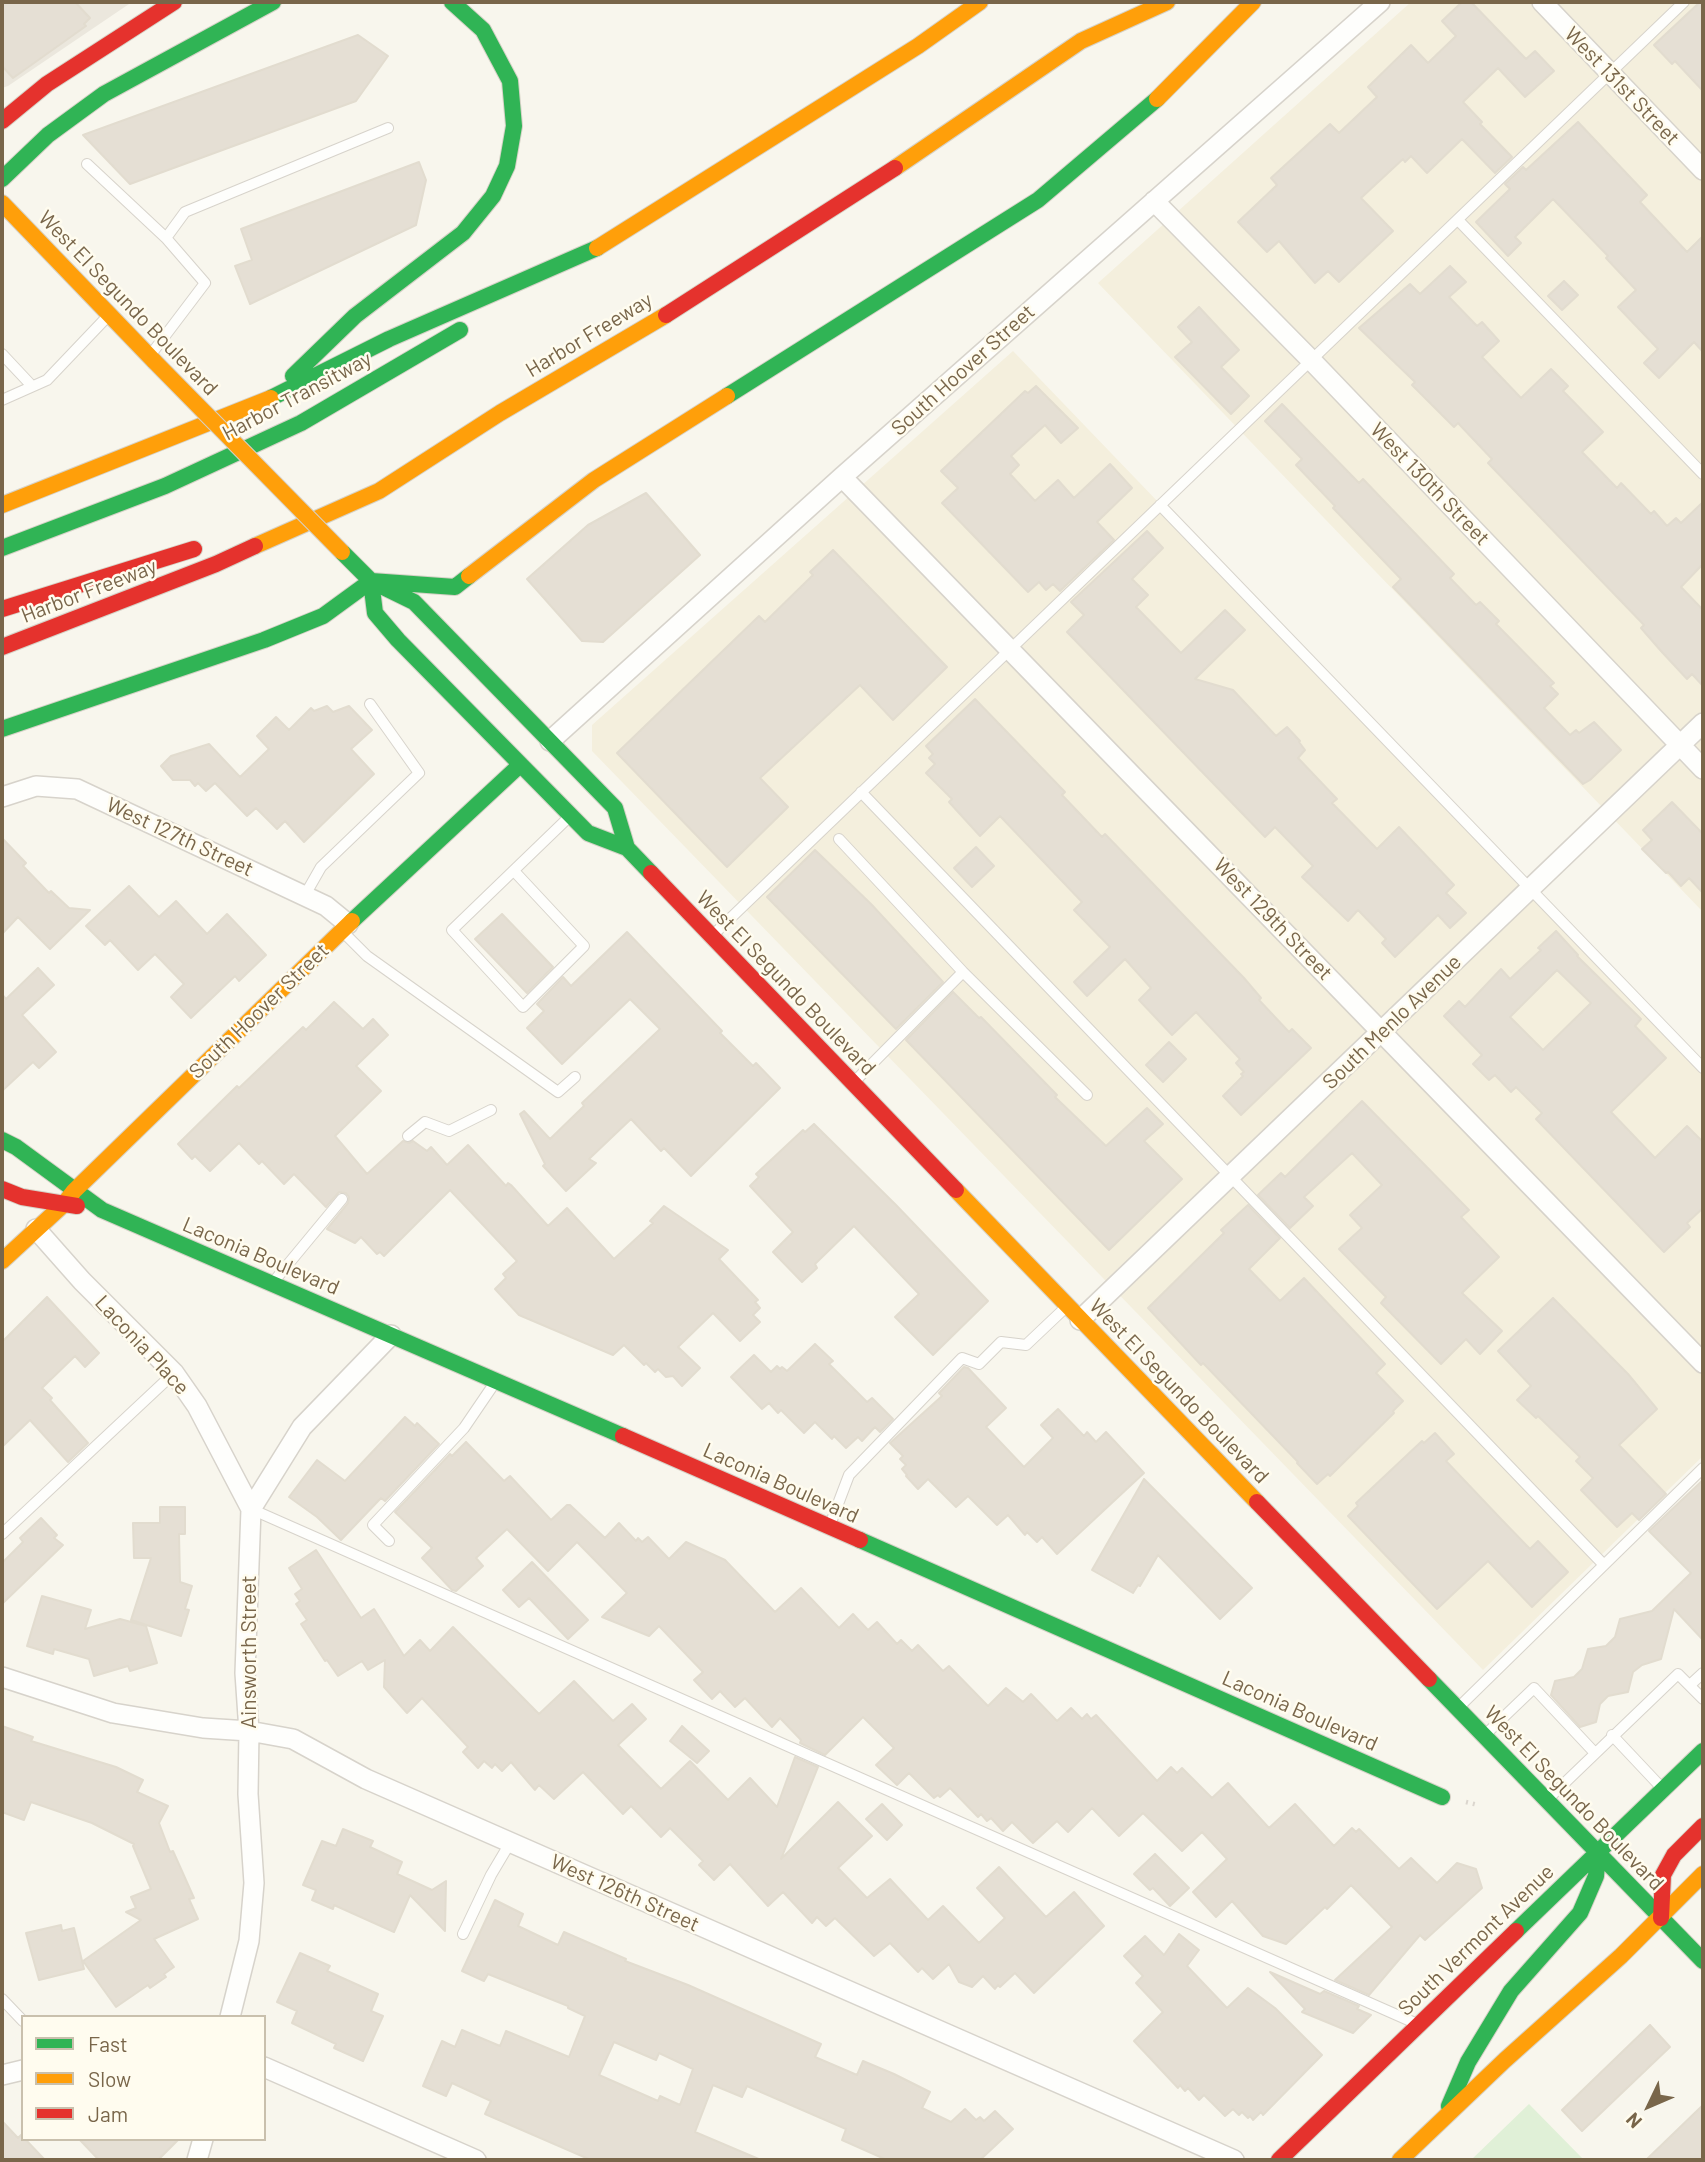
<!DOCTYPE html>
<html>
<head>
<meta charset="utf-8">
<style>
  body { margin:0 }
  #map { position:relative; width:1705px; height:2162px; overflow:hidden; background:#f8f6ed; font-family:Barlow,sans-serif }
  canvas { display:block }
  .frame { position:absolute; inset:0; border:4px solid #79664a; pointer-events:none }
  .legend { position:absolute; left:21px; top:2015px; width:245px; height:126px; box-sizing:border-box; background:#fffcef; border:2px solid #c9c0ad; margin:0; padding:9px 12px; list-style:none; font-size:21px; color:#79664a }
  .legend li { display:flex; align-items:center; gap:14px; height:35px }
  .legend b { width:35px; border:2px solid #c9c0ad }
  .north { position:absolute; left:1614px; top:2071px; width:70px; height:70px; -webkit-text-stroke:5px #fffcef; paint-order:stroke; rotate:226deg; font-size:19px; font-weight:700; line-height:28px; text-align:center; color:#79664a }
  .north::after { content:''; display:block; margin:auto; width:24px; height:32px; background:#79664a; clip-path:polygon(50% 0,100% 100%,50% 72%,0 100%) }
</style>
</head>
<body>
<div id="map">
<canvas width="1705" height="2162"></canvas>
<div class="frame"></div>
<ul class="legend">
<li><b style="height:9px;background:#30b455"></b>Fast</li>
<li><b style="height:9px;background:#ff9f0a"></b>Slow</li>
<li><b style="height:9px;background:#e5322d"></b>Jam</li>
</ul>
<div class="north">N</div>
</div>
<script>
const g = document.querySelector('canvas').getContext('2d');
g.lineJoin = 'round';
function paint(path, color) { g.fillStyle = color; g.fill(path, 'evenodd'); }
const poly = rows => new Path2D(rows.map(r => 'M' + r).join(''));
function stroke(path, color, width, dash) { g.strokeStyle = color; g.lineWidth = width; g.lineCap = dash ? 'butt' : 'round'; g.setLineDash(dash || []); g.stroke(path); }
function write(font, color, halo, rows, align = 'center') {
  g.font = font + ' Barlow,sans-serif'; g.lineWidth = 5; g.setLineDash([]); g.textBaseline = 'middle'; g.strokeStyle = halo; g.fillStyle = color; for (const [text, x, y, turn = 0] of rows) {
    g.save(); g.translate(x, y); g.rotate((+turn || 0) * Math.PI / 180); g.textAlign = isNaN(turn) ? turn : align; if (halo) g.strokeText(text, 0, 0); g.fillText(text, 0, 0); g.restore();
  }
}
const residential = poly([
  [1411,2,1703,2,1703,912,1098,283],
  [1013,351,1703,1069,1703,1456,1483,1670,592,751,592,725]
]);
const industrial = poly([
  [2,2,132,2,8,86,2,88]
]);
const green = poly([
  [1529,2104,1584,2160,1471,2160]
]);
const building = poly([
  [2,2,75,2,90,18,84,24,86,26,13,78,2,66,2,2],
  [1462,2,1471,2,1526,59,1535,51,1554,71,1525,97,1498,68,1463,102,1482,122,1480,124,1512,157,1495,173,1462,139,1427,173,1411,156,1405,162,1403,159,1361,198,1393,231,1339,282,1328,271,1315,283,1279,241,1267,252,1238,222,1277,185,1271,178,1330,124,1339,133,1377,97,1368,87,1411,45,1428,63,1456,36,1442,21,1462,2],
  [1700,2,1703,2,1703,91,1675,61,1672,64,1654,45,1700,2],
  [358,35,388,56,356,101,130,184,83,135,358,35],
  [1578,122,1647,195,1640,202,1687,252,1703,236,1703,352,1694,342,1659,378,1644,363,1658,349,1618,307,1636,290,1606,258,1608,256,1553,199,1515,237,1521,243,1508,256,1476,222,1510,189,1505,184,1523,167,1526,170,1578,122],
  [419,162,426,180,416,225,250,304,235,266,252,260,241,229,419,162],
  [1450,266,1466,282,1449,297,1477,326,1482,322,1499,341,1482,357,1521,398,1551,369,1568,386,1563,391,1603,432,1582,452,1617,488,1621,483,1651,514,1654,511,1667,526,1676,518,1681,523,1703,502,1703,564,1681,587,1703,610,1703,686,1692,674,1687,679,1661,651,1641,628,1644,625,1488,463,1492,459,1458,423,1454,427,1412,385,1415,382,1359,328,1410,284,1420,294,1450,266],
  [1564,281,1578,295,1562,310,1548,296,1564,281],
  [1199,307,1239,350,1221,367,1249,396,1231,414,1175,357,1192,342,1178,327,1199,307],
  [1036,386,1078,428,1061,443,1045,425,1011,456,1019,465,1010,474,1035,501,1058,480,1074,498,1110,464,1132,488,1097,522,1114,540,1060,591,1053,584,1046,590,1039,582,1028,592,942,503,958,488,941,471,1025,391,1028,393,1036,386],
  [1282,404,1359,483,1363,479,1454,574,1450,578,1476,605,1480,602,1499,621,1496,624,1554,683,1550,686,1558,694,1544,708,1570,735,1576,730,1579,733,1594,722,1621,750,1590,780,1583,784,1393,587,1401,579,1333,508,1335,506,1296,465,1302,459,1265,421,1282,404],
  [646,493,700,555,603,642,582,641,527,579,588,525,646,493],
  [1147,531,1163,548,1132,579,1148,595,1136,607,1181,653,1225,610,1245,630,1195,679,1233,690,1276,736,1287,727,1300,741,1299,742,1305,750,1298,758,1337,799,1332,803,1377,849,1399,827,1454,885,1446,893,1466,913,1450,928,1438,915,1395,957,1382,943,1386,939,1358,910,1348,921,1302,877,1313,866,1275,827,1265,837,1067,632,1084,615,1071,602,1147,531],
  [833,550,947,667,893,720,860,685,760,778,788,807,727,867,617,753,759,616,765,622,813,575,810,572,833,550],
  [975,699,1065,792,1062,795,1102,837,1105,834,1244,978,1261,998,1259,1000,1289,1032,1292,1029,1311,1048,1241,1115,1223,1096,1243,1076,1241,1074,1244,1072,1236,1063,1240,1059,1196,1012,1172,1035,1139,1000,1151,988,1125,959,1087,996,1074,982,1110,947,1074,910,1082,902,1000,816,980,836,949,802,952,799,926,773,935,764,929,758,933,754,926,746,975,699],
  [327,706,333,712,349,706,372,730,351,749,374,774,304,842,285,821,277,829,256,808,247,816,215,783,206,791,198,783,195,786,190,780,173,780,161,766,171,756,209,744,240,777,269,749,257,736,276,717,289,730,311,708,314,711,327,706],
  [1672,802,1703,834,1703,893,1689,878,1681,886,1668,872,1666,873,1642,849,1652,840,1643,830,1672,802],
  [2,838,26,863,23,866,49,893,51,891,69,908,90,910,50,949,18,917,2,934,2,838],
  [976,847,994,866,972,887,954,868,976,847],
  [815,850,871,904,943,982,896,1029,767,897,815,850],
  [129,886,159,917,176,901,207,934,227,914,266,955,239,981,235,976,191,1018,171,997,184,984,155,954,138,970,110,940,105,945,86,926,129,886],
  [502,914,553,967,527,993,475,939,502,914],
  [1556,931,1578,955,1577,956,1641,1019,1635,1026,1666,1058,1611,1112,1655,1158,1687,1126,1703,1142,1703,1208,1687,1223,1690,1227,1664,1252,1536,1119,1542,1113,1516,1087,1511,1092,1495,1075,1489,1080,1473,1064,1482,1055,1444,1016,1459,1001,1465,1007,1501,969,1510,979,1541,950,1538,948,1556,931],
  [1557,970,1591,1003,1543,1050,1510,1017,1557,970],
  [627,932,722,1031,720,1033,753,1066,756,1063,780,1088,691,1176,664,1148,661,1151,631,1119,589,1159,596,1163,566,1191,543,1166,545,1164,520,1114,524,1111,550,1139,584,1106,582,1103,660,1029,630,999,562,1064,527,1028,544,1011,537,1004,563,977,571,986,627,932],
  [38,968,54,985,22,1015,56,1052,39,1068,33,1062,2,1091,2,994,6,999,38,968],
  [953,992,979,1018,981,1017,1057,1095,1055,1097,1106,1146,1147,1108,1163,1124,1144,1141,1182,1179,1109,1250,906,1040,953,992],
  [334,1002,363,1029,373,1019,388,1035,356,1066,381,1091,335,1136,367,1174,403,1141,409,1143,413,1141,427,1151,431,1147,447,1165,468,1145,506,1186,508,1183,511,1185,548,1226,567,1208,614,1259,653,1223,650,1221,664,1206,728,1250,719,1259,758,1300,755,1302,760,1308,753,1315,760,1322,740,1341,713,1313,678,1347,700,1368,682,1386,673,1376,666,1377,658,1369,655,1372,646,1363,644,1365,624,1345,613,1355,519,1315,495,1289,506,1278,503,1274,517,1261,450,1190,384,1256,380,1252,377,1254,361,1237,355,1243,327,1229,348,1203,349,1197,346,1193,339,1192,326,1207,294,1174,284,1184,262,1161,259,1164,239,1143,210,1171,195,1156,192,1159,178,1144,237,1086,239,1088,303,1027,306,1030,334,1002],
  [1169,1042,1186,1059,1163,1082,1146,1065,1169,1042],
  [1362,1101,1469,1210,1461,1217,1499,1257,1462,1293,1502,1331,1480,1354,1466,1339,1441,1364,1381,1303,1386,1297,1339,1249,1362,1228,1350,1215,1382,1185,1352,1153,1304,1197,1313,1206,1290,1228,1258,1195,1281,1173,1285,1177,1362,1101],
  [814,1124,896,1205,988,1301,933,1355,895,1317,919,1294,854,1226,815,1264,817,1268,802,1282,773,1252,793,1232,750,1186,759,1177,756,1174,803,1130,805,1132,814,1124],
  [1248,1205,1280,1238,1249,1269,1280,1301,1304,1278,1385,1364,1376,1373,1403,1401,1393,1411,1394,1413,1330,1476,1328,1474,1317,1484,1297,1463,1298,1462,1203,1363,1201,1365,1148,1308,1224,1233,1221,1230,1248,1205],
  [47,1297,99,1353,85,1367,75,1356,42,1388,52,1398,50,1400,88,1443,68,1462,30,1420,2,1447,2,1342,47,1297],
  [1553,1298,1628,1374,1657,1409,1619,1445,1666,1494,1639,1520,1632,1513,1617,1527,1581,1490,1593,1478,1576,1461,1580,1457,1538,1416,1536,1418,1517,1400,1531,1386,1498,1351,1553,1298],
  [815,1344,833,1361,829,1364,867,1402,872,1398,893,1419,880,1432,875,1427,862,1441,858,1437,846,1448,834,1436,832,1439,815,1422,804,1433,781,1410,778,1413,769,1403,762,1409,731,1377,754,1355,771,1372,777,1366,780,1369,782,1367,787,1371,815,1344],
  [964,1367,968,1368,1006,1408,986,1427,1024,1467,1053,1438,1041,1425,1058,1409,1084,1436,1087,1432,1096,1442,1106,1432,1144,1473,1057,1554,1042,1537,1037,1542,1027,1532,1025,1535,1008,1515,997,1525,968,1496,956,1507,928,1479,918,1489,906,1476,907,1475,902,1469,906,1465,900,1459,903,1456,890,1443,942,1396,939,1393,964,1367],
  [405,1417,415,1426,417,1423,439,1444,385,1501,381,1498,341,1540,317,1517,289,1497,317,1460,345,1481,405,1417],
  [1435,1433,1454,1454,1446,1461,1501,1519,1530,1549,1538,1541,1568,1572,1532,1607,1488,1561,1437,1609,1348,1516,1358,1506,1356,1503,1422,1441,1424,1443,1435,1433],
  [466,1442,504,1481,510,1476,551,1520,567,1505,570,1505,605,1538,619,1523,636,1541,638,1538,642,1542,648,1537,669,1559,686,1542,725,1560,775,1612,801,1588,839,1628,853,1614,868,1630,877,1622,897,1644,901,1640,912,1651,918,1645,943,1671,949,1666,988,1706,1006,1688,1023,1702,1031,1694,1057,1721,1071,1708,1082,1719,1087,1714,1091,1719,1096,1715,1157,1781,1171,1767,1177,1773,1182,1768,1212,1798,1228,1783,1269,1828,1295,1804,1334,1846,1352,1828,1356,1832,1359,1829,1399,1869,1411,1858,1437,1883,1457,1863,1476,1869,1482,1888,1425,1940,1420,1935,1369,1995,1335,1980,1392,1927,1351,1885,1327,1909,1325,1907,1286,1944,1263,1936,1232,1901,1216,1917,1193,1892,1227,1859,1202,1832,1182,1851,1143,1813,1119,1836,1092,1808,1068,1832,1057,1821,1033,1843,1012,1822,1003,1831,991,1818,987,1821,981,1814,978,1817,950,1788,940,1797,938,1795,934,1798,909,1773,897,1785,876,1765,894,1748,863,1717,825,1755,800,1743,801,1740,780,1718,772,1727,745,1698,735,1707,720,1691,712,1699,694,1680,703,1672,659,1626,649,1636,602,1617,627,1593,577,1542,548,1571,507,1529,476,1558,483,1566,456,1591,452,1590,422,1558,432,1548,395,1512,450,1454,452,1456,466,1442],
  [1144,1479,1252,1588,1220,1619,1158,1555,1140,1586,1138,1585,1133,1593,1092,1570,1144,1479],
  [1703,1480,1703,1640,1674,1609,1661,1659,1642,1665,1633,1672,1628,1692,1608,1696,1600,1704,1596,1722,1580,1727,1551,1695,1555,1681,1574,1677,1582,1669,1588,1649,1606,1646,1615,1637,1620,1619,1652,1611,1691,1573,1649,1531,1703,1480],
  [160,1507,185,1507,185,1534,179,1534,180,1582,192,1586,185,1609,189,1610,181,1636,131,1620,151,1558,134,1558,133,1523,160,1523,160,1507],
  [41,1518,57,1535,54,1538,63,1545,2,1604,2,1563,23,1542,20,1538,41,1518],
  [316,1550,361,1618,374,1609,404,1656,420,1640,430,1651,453,1627,539,1714,574,1681,613,1721,632,1704,646,1719,618,1745,661,1789,690,1761,728,1800,750,1778,777,1807,795,1757,818,1767,781,1859,838,1802,872,1836,838,1868,867,1898,890,1879,928,1920,943,1906,979,1943,1005,1918,977,1888,999,1867,1046,1917,1074,1892,1104,1926,1034,1993,1015,1973,1000,1987,998,1985,995,1989,983,1976,972,1987,959,1982,949,1964,933,1979,922,1968,918,1972,890,1943,874,1956,835,1918,826,1926,817,1917,812,1923,783,1892,768,1906,730,1864,714,1880,699,1865,703,1861,670,1828,661,1837,631,1806,623,1814,583,1772,554,1799,539,1785,535,1790,511,1762,502,1771,495,1764,492,1768,484,1761,478,1768,463,1752,468,1747,422,1698,407,1713,384,1687,385,1660,368,1670,362,1661,338,1676,327,1660,325,1661,301,1624,307,1620,296,1604,300,1601,295,1594,302,1589,289,1568,316,1550],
  [532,1562,588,1620,568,1639,529,1598,519,1607,503,1590,532,1562],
  [42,1596,91,1610,85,1629,120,1619,146,1626,157,1663,130,1671,128,1666,94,1676,89,1659,54,1649,53,1654,27,1646,42,1596],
  [2,1726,33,1737,31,1741,116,1767,143,1780,137,1792,168,1806,159,1823,170,1852,173,1851,194,1898,189,1899,198,1919,154,1939,174,1967,164,1974,166,1977,150,1988,148,1985,116,2007,83,1961,141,1920,126,1912,136,1908,131,1897,151,1889,133,1846,134,1844,92,1823,31,1802,24,1820,2,1812,2,1726],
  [682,1726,709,1751,697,1763,670,1741,682,1726],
  [882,1804,902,1825,887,1840,866,1819,882,1804],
  [343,1829,373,1841,370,1847,402,1862,397,1874,432,1890,446,1881,445,1931,410,1895,394,1932,334,1905,333,1909,312,1900,316,1890,303,1885,322,1841,336,1846,343,1829],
  [1155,1854,1189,1888,1170,1906,1153,1888,1150,1890,1134,1874,1155,1854],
  [495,1900,523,1914,518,1926,558,1945,564,1932,626,1959,625,1961,688,1985,821,2044,815,2057,857,2075,863,2061,894,2074,930,2092,922,2108,951,2122,965,2109,976,2120,980,2117,984,2121,995,2111,1013,2129,980,2160,887,2160,842,2140,846,2129,747,2086,742,2097,713,2085,695,2132,761,2160,591,2160,485,2114,491,2101,452,2083,446,2096,423,2086,442,2041,455,2047,462,2030,500,2046,506,2031,569,2057,585,2016,568,2008,568,2006,488,1974,484,1981,462,1971,495,1900],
  [614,2042,656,2060,659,2053,693,2069,680,2105,660,2096,658,2101,599,2075,614,2042],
  [61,1925,62,1931,74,1928,84,1969,39,1980,26,1933,61,1925],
  [1179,1934,1199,1950,1187,1966,1227,2008,1248,1988,1275,2008,1322,2055,1263,2115,1261,2112,1253,2120,1250,2116,1248,2118,1242,2112,1239,2115,1233,2109,1225,2116,1204,2095,1199,2100,1188,2088,1185,2091,1180,2085,1178,2088,1134,2041,1163,2012,1136,1983,1143,1976,1124,1956,1145,1936,1164,1955,1179,1934],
  [300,1953,330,1966,327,1971,378,1994,371,2011,383,2016,363,2061,334,2048,336,2044,292,2023,297,2011,277,2002,300,1953],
  [1270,1972,1320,1994,1324,1991,1359,2006,1357,2009,1371,2015,1353,2033,1302,2012,1305,2009,1270,1972],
  [1650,2025,1670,2047,1582,2131,1562,2110,1650,2025],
  [1703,2105,1703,2160,1646,2160,1703,2105],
  [2,2121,18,2138,21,2135,23,2139,25,2139,45,2160,2,2160,2,2121],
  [79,2139,179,2139,158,2160,99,2160,79,2139]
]);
const path = poly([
  [1466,1802,1478,1805]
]);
const lane = poly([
  [87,164,166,238],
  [1458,220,1703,474],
  [152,353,205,283,166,238,185,212,388,128],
  [2,354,32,386],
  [2,400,47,380,107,317],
  [1160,505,1703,1068],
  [861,792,1604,1565],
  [839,839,963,972,1087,1095],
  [514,871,584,946,523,1007,452,930,567,819],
  [305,895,321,867,419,773,370,704],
  [342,931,367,956,558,1092,575,1077],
  [714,934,1684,2],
  [856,1080,963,972],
  [408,1136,425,1122,449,1131,491,1110],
  [275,1280,342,1199],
  [251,1509,1415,2023],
  [830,1525,849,1475,962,1358,979,1364,1001,1342,1026,1345,1064,1309],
  [2,1534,174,1373],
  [389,1541,373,1525,464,1428,496,1381],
  [1690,1685,1703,1673],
  [1461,1705,1703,1468],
  [1487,1733,1534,1688,1594,1752],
  [1612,1735,1660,1786],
  [1550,1797,1678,1674,1703,1699],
  [463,1934,491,1875,510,1843],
  [2,1999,23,2021]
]);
const street = poly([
  [1542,2,1703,170],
  [1154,201,1312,361,1703,769],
  [842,477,1703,1363],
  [550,741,842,477,1380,2],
  [2,797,36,786,77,789,326,906,348,924],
  [36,1229,82,1281,174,1373,197,1406,251,1509],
  [1080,1320,1703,723],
  [2,1677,113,1713,203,1728,249,1731,293,1739,366,1779,1234,2160],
  [230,2017,249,1941,254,1883,248,1794,249,1731,245,1673,251,1509,302,1427,391,1335],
  [264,2067,476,2160],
  [2,2075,23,2070],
  [197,2160,203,2139]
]);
const fast = poly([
  [2,179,48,135,104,94,273,2],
  [293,376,355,316,463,233,493,196,507,166,514,126,510,81,483,30,452,2],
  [727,396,1038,200,1157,99],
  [271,398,389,339,597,248],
  [2,548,165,486,301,423,460,330],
  [342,552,371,581,414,602,615,808,627,848],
  [371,581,375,613,398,640,588,833,627,848,651,873],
  [2,729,264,640,323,616,371,581,455,587,469,576],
  [352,921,520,765],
  [2,1140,16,1147,102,1210,623,1436],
  [860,1540,1442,1797],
  [1429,1679,1703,1961],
  [1516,1931,1703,1751],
  [1449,2106,1468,2062,1511,1991,1580,1913,1596,1876,1598,1853]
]);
const slow = poly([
  [1157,99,1253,2],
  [895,168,1081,41,1167,2],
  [2,203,155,362],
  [597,248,918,46,980,2],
  [2,505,271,398],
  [255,546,379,491,500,413,666,315],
  [469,576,594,480,727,396],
  [956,1190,1257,1502],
  [2,1261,64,1204,74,1191,352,921],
  [1400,2160,1505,2060,1621,1956,1703,1874]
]);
const jam = poly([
  [2,121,47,84,174,2],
  [666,315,895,168],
  [2,609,194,549],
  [2,647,216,564,255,546],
  [651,873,956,1190],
  [2,1189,22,1197,77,1206],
  [623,1436,860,1540],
  [1257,1502,1429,1679],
  [1661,1918,1663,1875,1674,1855,1703,1826],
  [1279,2160,1516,1931]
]);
const slowBridge = poly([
  [155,362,342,552]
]);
const streetNames = [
  ["West 131st Street",1622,86,46],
  ["West El Segundo Boulevard",128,303,46],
  ["Harbor Freeway",589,335,-31],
  ["South Hoover Street",963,370,-42],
  ["Harbor Transitway",297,396,-28],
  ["West 130th Street",1430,484,46],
  ["Harbor Freeway",89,591,-21],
  ["West 127th Street",180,837,25],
  ["West 129th Street",1273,919,46],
  ["West El Segundo Boulevard",786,983,46],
  ["South Hoover Street",259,1011,-44],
  ["South Menlo Avenue",1392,1022,-44],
  ["Laconia Boulevard",261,1256,23],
  ["Laconia Place",142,1345,47],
  ["West El Segundo Boulevard",1179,1391,46],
  ["Laconia Boulevard",781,1483,24],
  ["Ainsworth Street",249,1652,-90],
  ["Laconia Boulevard",1300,1711,24],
  ["West El Segundo Boulevard",1574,1798,46],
  ["West 126th Street",625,1893,24],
  ["South Vermont Avenue",1476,1940,-44]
];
paint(residential, '#f4efdd');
paint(industrial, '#ebe7dd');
paint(green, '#e0f0d7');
paint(building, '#e5dfd4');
stroke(building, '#e2dccf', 2);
stroke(lane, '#d7d3cb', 12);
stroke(street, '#d7d3cb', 22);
stroke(fast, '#d6d2c7', 18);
stroke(slow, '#d6d2c7', 18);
stroke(jam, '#d6d2c7', 18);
stroke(path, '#dbd6ce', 4.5, [2, 5]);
stroke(lane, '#fefefc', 10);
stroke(street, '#fefefc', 19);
stroke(fast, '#30b455', 16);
stroke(slow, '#ff9f0a', 16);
stroke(jam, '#e5322d', 16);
stroke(slowBridge, '#d7d1c7', 18, []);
stroke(slowBridge, '#ff9f0a', 16);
write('21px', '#79664a', '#fffcef', streetNames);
</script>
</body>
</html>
